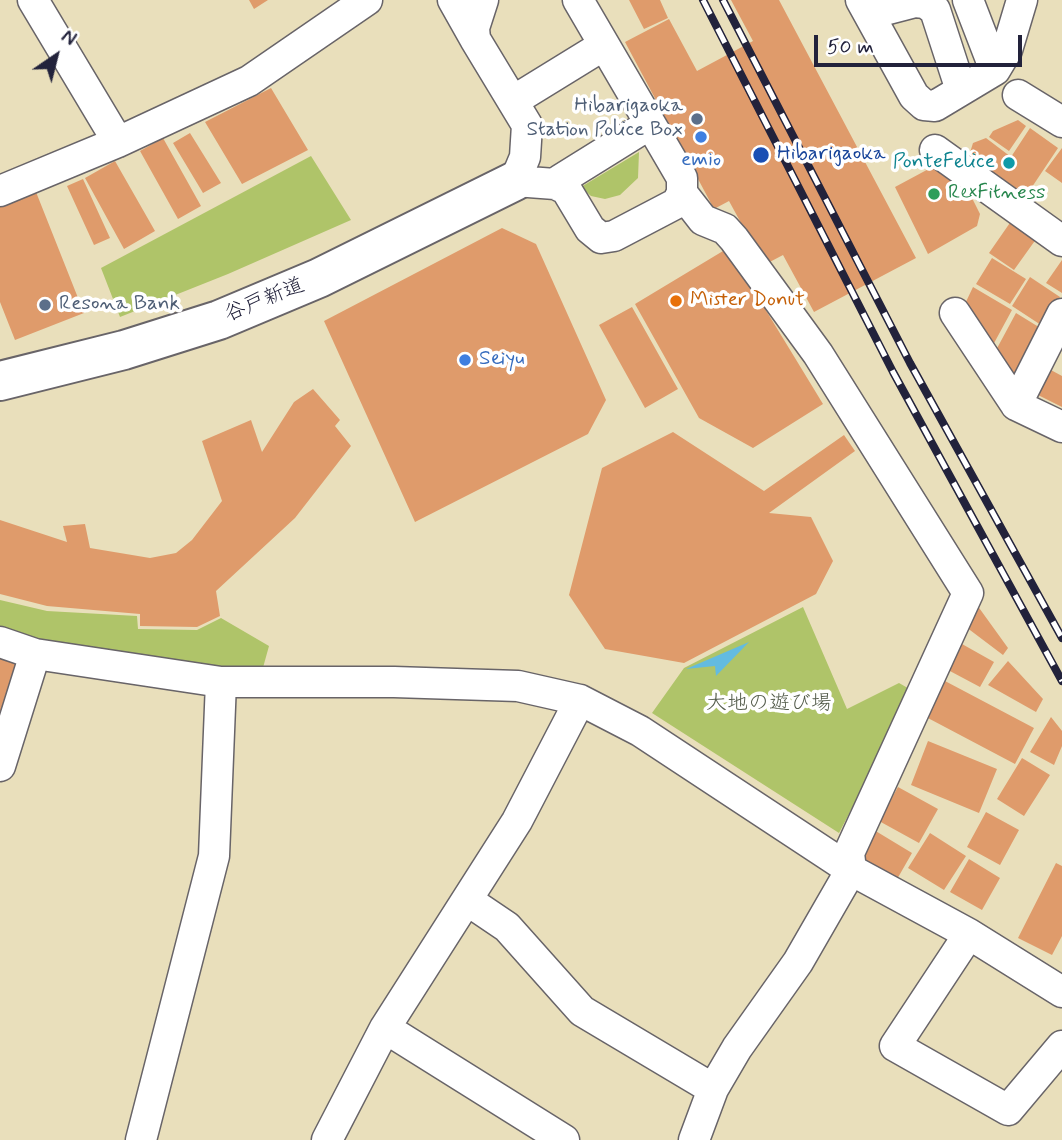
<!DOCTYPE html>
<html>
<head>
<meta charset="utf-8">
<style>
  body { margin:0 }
  #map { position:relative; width:1062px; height:1140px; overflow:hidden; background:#e9dfbb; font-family:Mynerve,sans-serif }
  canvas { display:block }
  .north { position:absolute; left:21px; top:21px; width:70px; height:70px; -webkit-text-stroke:5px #fff; paint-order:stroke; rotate:35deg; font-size:19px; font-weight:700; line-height:28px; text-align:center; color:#22223b }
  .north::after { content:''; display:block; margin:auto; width:24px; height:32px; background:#22223b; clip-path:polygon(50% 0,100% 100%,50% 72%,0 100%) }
  .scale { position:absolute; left:814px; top:35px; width:208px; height:32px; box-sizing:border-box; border:4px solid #22223b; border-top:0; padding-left:9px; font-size:21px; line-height:24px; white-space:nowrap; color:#22223b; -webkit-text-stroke:5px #fff; paint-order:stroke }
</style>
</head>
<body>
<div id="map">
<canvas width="1062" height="1140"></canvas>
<div class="north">N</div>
<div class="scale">50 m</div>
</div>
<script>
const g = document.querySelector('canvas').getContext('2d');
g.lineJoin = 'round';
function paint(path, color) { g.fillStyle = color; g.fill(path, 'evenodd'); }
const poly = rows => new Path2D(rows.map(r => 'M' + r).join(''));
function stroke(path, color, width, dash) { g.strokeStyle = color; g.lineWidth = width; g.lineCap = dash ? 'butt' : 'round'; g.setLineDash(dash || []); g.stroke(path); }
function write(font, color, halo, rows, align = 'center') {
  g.font = font + ' Mynerve,"Klee One",sans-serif'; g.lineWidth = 7; g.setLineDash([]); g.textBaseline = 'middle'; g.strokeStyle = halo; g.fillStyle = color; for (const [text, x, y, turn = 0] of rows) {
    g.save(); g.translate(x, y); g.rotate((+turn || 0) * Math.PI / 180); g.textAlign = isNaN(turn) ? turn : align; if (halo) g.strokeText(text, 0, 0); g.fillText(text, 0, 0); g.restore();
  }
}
const green = poly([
  [639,152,638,178,620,195,605,199,591,196,581,187],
  [311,156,351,220,228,274,120,317,101,268],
  [0,600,47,611,137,616,138,629,197,630,221,618,269,646,259,682,0,642],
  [803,607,847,709,899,683,913,691,839,833,652,713,684,668]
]);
const water = poly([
  [749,642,716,676,715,666,686,669]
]);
const building = poly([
  [249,0,268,0,254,9],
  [629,0,660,0,668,18,644,29],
  [731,0,779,0,916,258,814,312,783,255,764,265,729,201,714,209,625,42,669,19,697,71,753,41],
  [271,88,308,150,242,184,205,122],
  [1018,120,1026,126,1009,151,989,137,993,131],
  [1030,128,1058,148,1022,202,968,159,973,143,986,138,1011,157],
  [190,133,221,183,203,193,173,143],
  [163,138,201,206,178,219,140,151],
  [1062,148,1062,183,1045,171],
  [115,161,155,231,124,249,85,178],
  [936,165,967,188,980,214,977,226,928,254,895,187],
  [83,179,110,238,94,245,67,186],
  [36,192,84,313,15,340,0,302,0,206],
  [1014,217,1039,235,1014,270,989,253],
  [502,228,536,244,606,400,588,434,415,522,324,321],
  [728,248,823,404,753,448,699,418,635,304],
  [992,258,1026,279,1010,304,976,284],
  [1062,260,1062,293,1046,283],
  [1030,277,1060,297,1041,325,1012,306],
  [973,287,1012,310,993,345,964,306],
  [632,307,678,389,645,408,599,325],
  [1016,313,1042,329,1015,380,995,352],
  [1049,369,1062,376,1062,407,1036,394],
  [313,389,340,420,335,426,351,446,295,518,216,591,220,616,197,627,140,626,140,614,47,606,0,594,0,520,67,542,63,526,85,524,90,548,150,558,176,553,192,540,222,501,202,441,251,420,262,452,294,402],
  [673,432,764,491,844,435,855,451,769,513,811,517,833,561,816,594,684,663,605,649,569,595,602,468],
  [977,605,1008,648,1003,655,962,624],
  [962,644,994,662,980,687,948,670],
  [0,654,20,661,0,720],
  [1008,661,1043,699,1036,712,988,685],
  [945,681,1034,728,1015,764,926,717],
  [1051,717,1062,731,1062,746,1054,765,1030,752],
  [928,741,997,769,979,813,911,785],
  [1022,758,1050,775,1024,816,997,799],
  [898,787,938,809,919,843,879,821],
  [986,812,1019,830,1000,865,967,847],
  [874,830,912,853,896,881,857,857],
  [930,833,966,856,944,890,908,868],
  [969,859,1000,878,982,910,950,892],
  [1056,863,1062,866,1062,936,1052,955,1018,938]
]);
const minor = poly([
  [33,0,118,142],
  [453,0,475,39],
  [483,0,474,28,475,39,527,125,525,157,515,181,555,184,566,189,590,229,601,238,614,236,677,203,682,193,682,178,578,0],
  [861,0,914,96,924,105,935,106,995,70,1007,50,1022,0],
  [968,0,995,70],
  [869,14,915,2,925,3,935,10,961,90],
  [1018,95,1062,122],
  [513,101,604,45],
  [935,150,1062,241],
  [560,180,650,124],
  [0,191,118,142,249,81,367,0],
  [682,193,703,220,725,229,734,239,818,354,968,593,849,853,851,870,798,962,737,1048,713,1089,694,1140],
  [955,313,1016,405,1062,427],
  [1016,405,1062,314],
  [0,642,35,654,221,682,394,682,518,686,580,700,640,731,851,870,969,934,1062,992],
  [0,766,35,654],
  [467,900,507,927,582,1011,713,1089],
  [969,934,895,1046,1008,1110,1062,1046],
  [385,1028,564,1140],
  [141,1140,214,856,221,682],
  [327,1140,385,1028,517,821,580,700]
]);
const major = poly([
  [0,381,124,350,219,320,319,278,515,181]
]);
const rail = poly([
  [703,0,893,372,1062,681],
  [723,0,910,363,1062,638]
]);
const markers = [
  [697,119,7,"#5c6f8a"],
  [701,137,7,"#3f7fe0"],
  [761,155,9,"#1a4fb4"],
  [1009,163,7,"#0f9aa8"],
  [934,194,7,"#2e9e5b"],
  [676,301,7,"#e8710a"],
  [45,305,7,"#5c6f8a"],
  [465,360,7,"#3f7fe0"]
];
const serviceNames = [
  ["Hibarigaoka",683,107],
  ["Station Police Box",683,131],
  ["Resona Bank",59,305,"left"]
];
const transitNames = [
  ["Hibarigaoka",777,155]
];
const shopNames = [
  ["emio",701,161],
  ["Seiyu",479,360,"left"]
];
const cultureNames = [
  ["PonteFelice",995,163]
];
const leisureNames = [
  ["RexFitness",948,194]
];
const streetNames = [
  ["谷戸新道",265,301,-22]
];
const foodNames = [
  ["Mister Donut",690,301]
];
const parkNames = [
  ["大地の遊び場",769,705]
];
paint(green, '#afc469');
paint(water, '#63bbe0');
paint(building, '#df9b6b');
stroke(minor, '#686468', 33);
stroke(major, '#686468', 42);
stroke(minor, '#fff', 30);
stroke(major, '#fff', 38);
stroke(rail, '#22223b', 8);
stroke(rail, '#fff', 5, [16]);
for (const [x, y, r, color] of markers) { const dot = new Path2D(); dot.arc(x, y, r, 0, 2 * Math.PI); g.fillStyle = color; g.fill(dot); stroke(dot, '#fff', 2.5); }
write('21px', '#4e5e75', '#fff', serviceNames, 'right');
write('21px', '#164399', '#fff', transitNames, 'left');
write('21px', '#366cbe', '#fff', shopNames);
write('21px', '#0d838f', '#fff', cultureNames, 'right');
write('21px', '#27864d', '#fff', leisureNames, 'left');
write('21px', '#22223b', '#fff', streetNames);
write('21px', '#c56008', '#fff', foodNames, 'left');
write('21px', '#535b4b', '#fff', parkNames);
</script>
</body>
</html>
